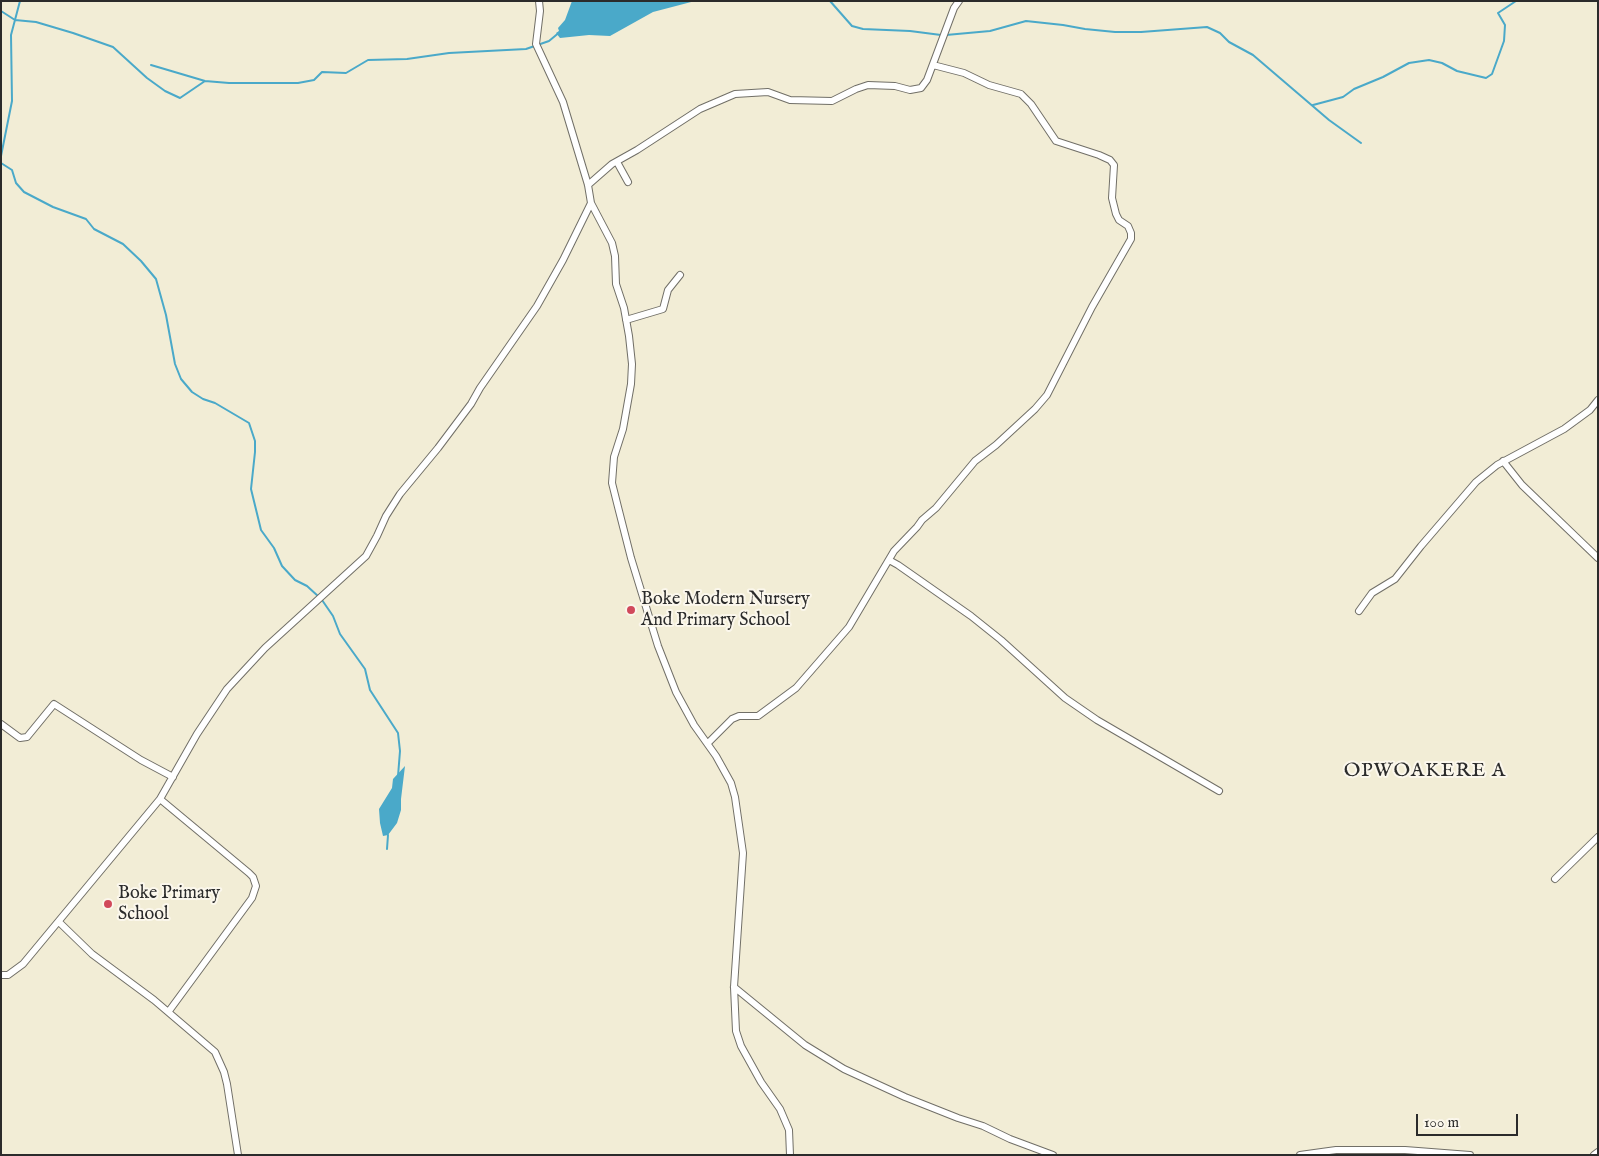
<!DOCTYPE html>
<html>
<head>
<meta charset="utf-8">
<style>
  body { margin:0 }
  #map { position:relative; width:1599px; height:1156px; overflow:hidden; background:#f2edd6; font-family:"IM FELL English",serif }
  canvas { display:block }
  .frame { position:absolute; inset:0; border:2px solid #2b2b2b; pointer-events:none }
  .scale { position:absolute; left:1416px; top:1114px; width:102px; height:22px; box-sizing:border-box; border:2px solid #2b2b2b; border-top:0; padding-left:6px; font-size:15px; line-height:18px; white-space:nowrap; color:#2b2b2b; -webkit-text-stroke:4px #fbf7ec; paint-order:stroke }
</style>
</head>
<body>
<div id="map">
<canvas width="1599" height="1156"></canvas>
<div class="frame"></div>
<div class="scale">100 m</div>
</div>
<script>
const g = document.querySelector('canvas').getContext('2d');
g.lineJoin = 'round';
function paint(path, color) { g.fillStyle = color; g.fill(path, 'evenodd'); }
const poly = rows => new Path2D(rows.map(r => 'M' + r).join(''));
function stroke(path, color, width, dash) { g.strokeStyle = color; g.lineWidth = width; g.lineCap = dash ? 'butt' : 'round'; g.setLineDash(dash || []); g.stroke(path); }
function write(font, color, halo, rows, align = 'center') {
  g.font = font + ' "IM FELL English",serif'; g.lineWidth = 4; g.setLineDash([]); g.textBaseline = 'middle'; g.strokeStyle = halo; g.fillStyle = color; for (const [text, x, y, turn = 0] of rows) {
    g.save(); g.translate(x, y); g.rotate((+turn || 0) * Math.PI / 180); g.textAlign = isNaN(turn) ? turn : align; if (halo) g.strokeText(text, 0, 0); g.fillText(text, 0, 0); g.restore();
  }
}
const water = poly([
  [572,1,695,1,653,12,610,36,589,35,560,38,556,33,559,31,558,28,565,20],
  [405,766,401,799,401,810,397,823,388,835,383,836,380,823,379,809,392,788,393,779]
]);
const stream = poly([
  [830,1,852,26,863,29,910,31,941,35],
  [1,11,15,20,36,22,73,33,113,47,147,78,165,91,180,98,205,81],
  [946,35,990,31,1026,21,1063,25,1085,29,1115,32,1141,32,1207,27,1220,33,1229,42,1253,55,1329,120,1361,143],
  [151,65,205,81,229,83,298,83,314,80,322,72,346,73,368,60,407,59,449,53,526,49,549,41,561,31],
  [1313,105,1343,97,1354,89,1383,77,1409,63,1429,60,1442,63,1457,71,1486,78,1492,74,1504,41,1505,25,1498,13,1516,1],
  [1,156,12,101,11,35,20,1],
  [1,163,12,170,16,183,24,192,53,207,86,219,94,229,123,244,141,261,156,279,166,315,175,364,181,379,192,392,203,399,215,403,249,423,255,441,255,452,251,489,261,530,274,548,282,566,295,580,307,586,319,597],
  [322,600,333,616,340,634,365,669,370,690,398,733,400,751,398,776],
  [387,849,388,835]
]);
const street = poly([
  [539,1,540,11,536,44,563,102,588,185,591,203,612,243,615,256,616,284,624,308,629,336,632,364,631,384,623,429,614,457,612,483,618,507,631,558,658,646,676,692,694,725,716,756,731,783,735,797,743,853,734,987,736,1031,741,1046,761,1082,780,1109,789,1130,790,1155],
  [617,162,628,182],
  [588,185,612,164,637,150,700,109,735,94,768,92,790,100,832,101,856,89,868,85,895,86,910,90,921,88,927,80,954,8,959,1],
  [626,320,663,309,668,290,680,275],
  [1503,461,1522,485,1598,558],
  [889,560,898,565,971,616,1001,640,1065,698,1097,720,1219,791],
  [1359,611,1372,593,1395,579,1421,546,1476,482,1497,465,1564,429,1590,410,1598,400],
  [1,724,20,738,27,737,54,704,141,760,173,777],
  [708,743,732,719,739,716,758,716,796,688,849,627,894,551,917,527,922,520,936,508,975,461,996,445,1035,409,1047,395,1092,307,1131,239,1131,233,1128,226,1119,220,1116,214,1112,198,1114,165,1110,160,1099,155,1056,141,1031,104,1021,94,989,85,964,73,933,65],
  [160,799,249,873,253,877,256,886,252,898,169,1011],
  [1555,879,1598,837],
  [59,922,92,954,154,1000,215,1052,224,1072,227,1084,238,1155],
  [1,975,8,975,23,964,160,799,197,734,227,689,265,648,366,556,377,536,386,516,400,494,438,448,471,404,480,388,537,306,563,260,591,203],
  [734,987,805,1045,844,1069,905,1097,958,1118,983,1126,1010,1139,1053,1155],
  [1300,1155,1336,1150,1405,1150,1470,1155],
  [1594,1155,1598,1152]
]);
const markers = [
  [631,610,5,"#d1495b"],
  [108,904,5,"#d1495b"]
];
const poiNames = [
  ["Boke Modern Nursery",641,600],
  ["And Primary School",641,621],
  ["Boke Primary",118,894],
  ["School",118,915]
];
const quarterNames = [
  ["OPWOAKERE A",1425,772]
];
paint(water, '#4aa9c9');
stroke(stream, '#4aa9c9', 2);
stroke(street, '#716f67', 8);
stroke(street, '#fff', 6);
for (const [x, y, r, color] of markers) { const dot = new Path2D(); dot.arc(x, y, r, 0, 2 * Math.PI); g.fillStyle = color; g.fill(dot); stroke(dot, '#fbf7ec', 2); }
write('18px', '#2b2b2b', '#fbf7ec', poiNames, 'left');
g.letterSpacing = '1px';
write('20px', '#2b2b2b', '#fbf7ec', quarterNames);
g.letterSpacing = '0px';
</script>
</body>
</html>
